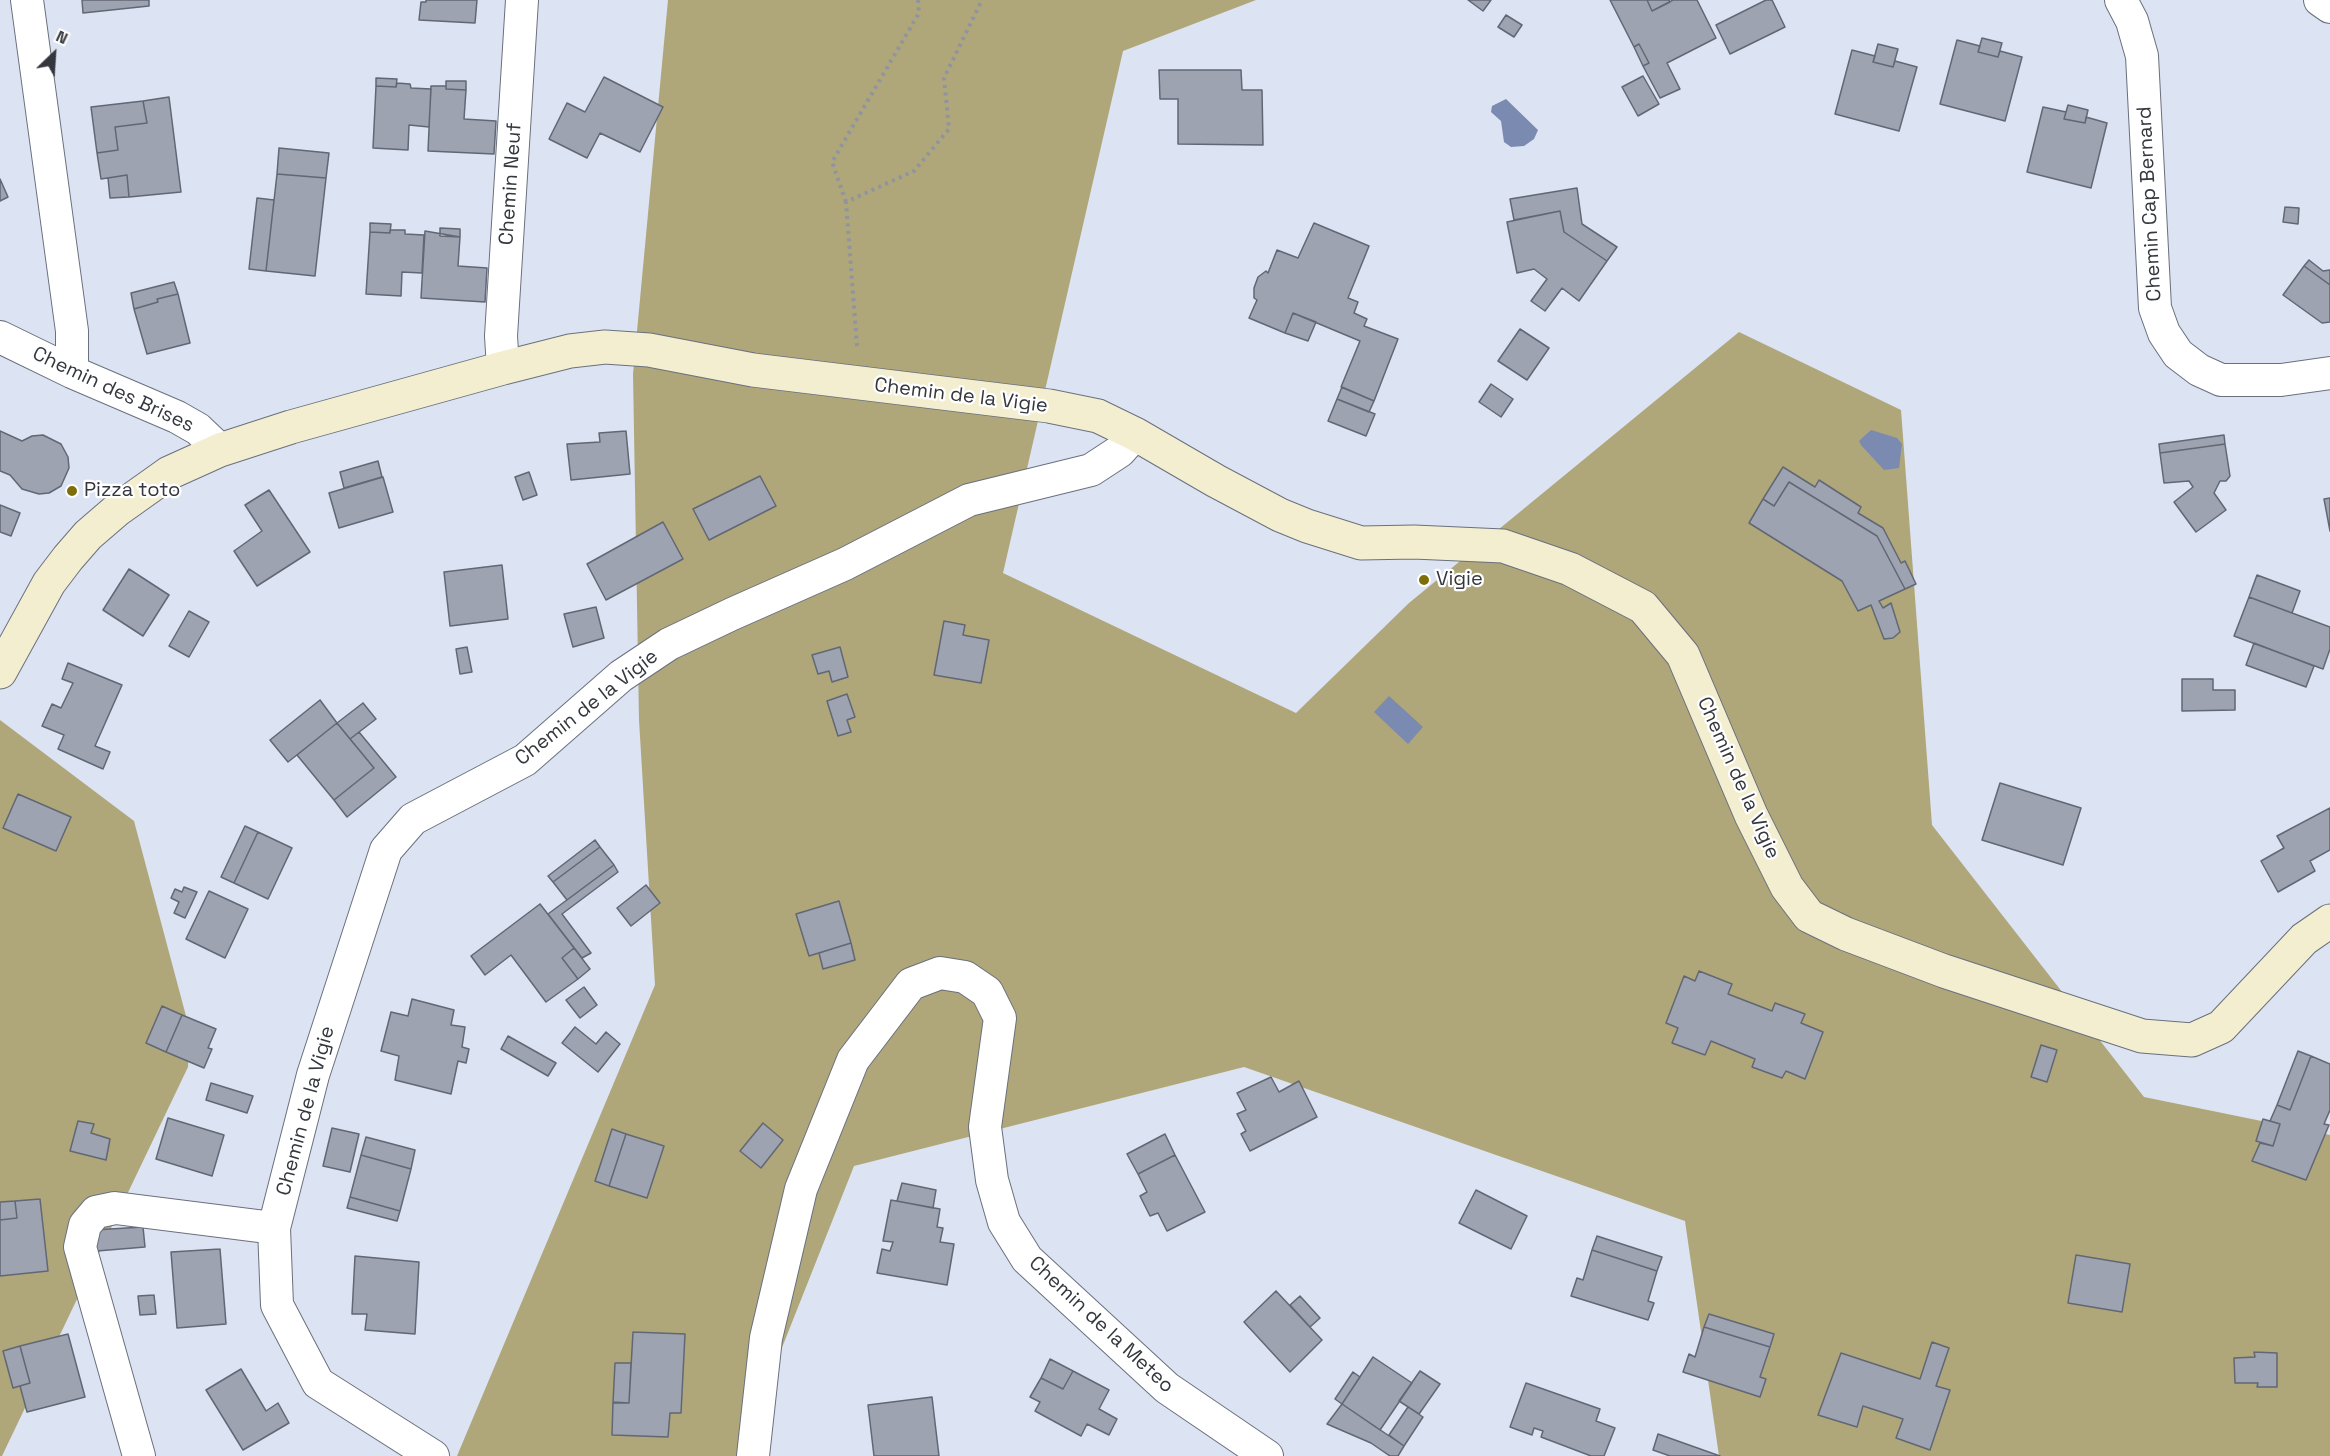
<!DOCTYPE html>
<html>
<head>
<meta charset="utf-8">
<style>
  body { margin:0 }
  #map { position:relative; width:2330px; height:1456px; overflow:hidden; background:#dce3f2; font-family:"Space Grotesk",sans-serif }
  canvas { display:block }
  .north { position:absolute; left:24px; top:24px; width:60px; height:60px; -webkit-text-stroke:4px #fff; paint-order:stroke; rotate:25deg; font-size:16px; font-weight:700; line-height:24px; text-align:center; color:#34373d }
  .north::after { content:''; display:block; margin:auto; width:21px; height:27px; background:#34373d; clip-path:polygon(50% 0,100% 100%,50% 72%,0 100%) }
</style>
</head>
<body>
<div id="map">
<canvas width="2330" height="1456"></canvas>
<div class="north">N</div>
</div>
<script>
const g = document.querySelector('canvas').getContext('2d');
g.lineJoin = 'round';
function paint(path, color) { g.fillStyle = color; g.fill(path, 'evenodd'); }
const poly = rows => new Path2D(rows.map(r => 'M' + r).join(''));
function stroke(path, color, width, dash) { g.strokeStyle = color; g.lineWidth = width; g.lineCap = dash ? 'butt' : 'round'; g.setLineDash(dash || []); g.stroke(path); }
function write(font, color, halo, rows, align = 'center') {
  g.font = font + ' "Space Grotesk",sans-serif'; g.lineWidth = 4.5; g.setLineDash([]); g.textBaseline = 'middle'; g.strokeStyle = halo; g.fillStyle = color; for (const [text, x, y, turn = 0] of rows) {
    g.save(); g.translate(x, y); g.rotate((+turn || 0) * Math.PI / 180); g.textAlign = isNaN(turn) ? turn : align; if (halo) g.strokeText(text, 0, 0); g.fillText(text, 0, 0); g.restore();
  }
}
const forest = poly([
  [668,0,1256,0,1123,51,1003,573,1296,713,1409,603,1739,332,1901,410,1932,825,2144,1097,2330,1135,2330,1456,1719,1456,1685,1221,1244,1067,854,1166,739,1456,457,1456,655,985,639,720,633,374],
  [0,720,134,821,190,1031,188,1067,2,1456,0,1456]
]);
const water = poly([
  [1506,99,1538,130,1534,139,1524,146,1511,147,1504,142,1501,121,1491,112,1492,106],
  [1871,430,1897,438,1902,444,1899,468,1884,470,1861,445,1859,441],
  [1389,696,1423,727,1408,744,1374,712]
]);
const building = poly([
  [82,0,149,0,149,6,83,13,82,0],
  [426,0,477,0,475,23,419,20,421,2,426,2,426,0],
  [1468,0,1491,0,1483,11,1468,0],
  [1610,0,1647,0,1652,11,1673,0,1697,0,1716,38,1667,63,1680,89,1660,98,1643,66,1649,63,1639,44,1634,47,1610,0],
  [1647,0,1669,0,1670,2,1652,11,1647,0],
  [1766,0,1772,0,1785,27,1730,54,1716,25,1766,0],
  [1506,15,1522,25,1514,37,1498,27,1506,15],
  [1982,38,2002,43,1998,57,1978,52,1982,38],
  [1957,40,1980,46,1978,52,1998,57,2000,51,2022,57,2005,121,1940,104,1957,40],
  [1639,44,1649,63,1643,66,1634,47,1639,44],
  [1878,44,1898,49,1893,67,1873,62,1878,44],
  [1852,50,1875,56,1873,62,1893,67,1895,61,1917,67,1899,131,1835,114,1852,50],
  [1159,70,1241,70,1242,90,1262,90,1263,145,1178,144,1178,99,1160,99,1159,70],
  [1643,76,1659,104,1638,116,1622,87,1643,76],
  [604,77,663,107,640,152,600,133,587,158,549,139,567,103,585,112,604,77],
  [376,78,397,79,396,87,376,86,376,78],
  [446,81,466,81,466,90,446,89,446,81],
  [397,83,410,84,411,88,431,89,429,127,409,125,408,150,373,148,376,86,396,87,397,83],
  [431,86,446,86,446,89,466,90,464,119,496,121,494,154,428,151,431,86],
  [169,97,181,192,129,197,127,175,101,179,97,153,118,150,115,127,147,123,143,101,169,97],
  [143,101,147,123,115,127,118,150,97,153,91,107,143,101],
  [2068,105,2088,110,2085,123,2064,119,2068,105],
  [2043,107,2066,112,2064,119,2085,123,2086,117,2107,123,2091,188,2027,172,2043,107],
  [279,148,329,153,326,178,277,174,279,148],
  [277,174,326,178,315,276,266,271,277,174],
  [127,175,129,197,110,198,108,178,127,175],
  [0,179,8,197,0,201,0,179],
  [1577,188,1582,224,1617,247,1607,261,1564,232,1560,211,1514,220,1510,199,1577,188],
  [257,198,274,200,266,271,249,269,257,198],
  [2285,207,2299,208,2298,224,2283,222,2285,207],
  [1560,211,1564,232,1607,261,1579,301,1562,288,1545,311,1531,301,1547,279,1534,269,1517,273,1507,222,1560,211],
  [370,223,391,224,390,233,370,232,370,223],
  [1314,223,1369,246,1348,298,1358,302,1354,313,1367,319,1364,326,1398,339,1374,401,1341,387,1360,341,1293,313,1285,333,1249,318,1257,300,1254,298,1254,288,1258,277,1266,271,1268,273,1277,250,1298,258,1314,223],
  [440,228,460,229,460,237,440,236,440,228],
  [390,230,405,230,405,234,424,235,422,273,402,272,401,296,366,294,370,232,390,233,390,230],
  [425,231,460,237,458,266,487,268,485,302,421,298,425,231],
  [2309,260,2323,271,2330,270,2330,285,2304,266,2309,260],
  [2304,266,2330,285,2330,322,2322,323,2283,295,2304,266],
  [174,282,178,294,157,299,158,302,134,309,131,293,174,282],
  [178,294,190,343,147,354,134,309,158,302,157,299,178,294],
  [1293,313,1316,322,1308,341,1285,333,1293,313],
  [1520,329,1549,348,1527,380,1498,361,1520,329],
  [1491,384,1513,399,1501,417,1479,402,1491,384],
  [1342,387,1374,401,1369,412,1337,399,1342,387],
  [1337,399,1375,414,1366,436,1328,421,1337,399],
  [0,431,22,441,32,436,43,435,61,444,68,457,69,468,61,486,49,493,39,494,22,489,10,475,0,471,0,431],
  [626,431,630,474,571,480,567,444,600,442,599,433,626,431],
  [2224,435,2225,444,2160,453,2159,444,2224,435],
  [2225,444,2230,476,2226,481,2220,481,2214,493,2226,510,2196,532,2174,502,2193,487,2189,481,2164,483,2160,453,2225,444],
  [378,461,382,477,344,488,340,472,378,461],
  [1783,467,1815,487,1819,480,1861,507,1858,513,1883,528,1901,563,1905,561,1916,584,1905,589,1877,536,1789,482,1774,506,1763,499,1783,467],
  [529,472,537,495,523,500,515,477,529,472],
  [760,476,776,506,709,540,693,509,760,476],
  [383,477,393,512,339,528,329,493,383,477],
  [1789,482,1877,536,1905,589,1879,601,1883,608,1891,603,1900,632,1893,638,1884,639,1871,605,1858,611,1842,581,1749,523,1763,499,1774,506,1789,482],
  [269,490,310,552,257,586,234,551,262,531,245,505,269,490],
  [2330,498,2330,531,2324,499,2330,498],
  [0,505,20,513,11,536,0,532,0,505],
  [663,522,683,559,606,600,587,564,663,522],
  [502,565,508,619,450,626,444,572,502,565],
  [129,569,169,595,143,636,103,610,129,569],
  [2257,575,2300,591,2292,613,2249,597,2257,575],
  [2249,597,2330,627,2330,649,2323,669,2234,636,2249,597],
  [596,607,604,638,573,647,564,614,596,607],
  [189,611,209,622,189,657,169,646,189,611],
  [944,621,965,625,963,635,989,640,981,683,934,675,944,621],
  [2254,643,2314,666,2306,687,2246,665,2254,643],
  [467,647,472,672,460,674,456,649,467,647],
  [840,647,848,677,832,682,829,671,818,674,812,655,840,647],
  [68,663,122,685,95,746,110,752,103,769,58,749,64,735,42,726,52,704,61,708,73,683,62,679,68,663],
  [2182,679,2213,679,2213,690,2235,690,2235,710,2182,711,2182,679],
  [847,694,855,717,847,720,851,732,838,736,827,701,847,694],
  [320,700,337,723,288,762,270,740,320,700],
  [363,703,376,719,350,739,337,723,363,703],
  [337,723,374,768,334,800,297,755,337,723],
  [359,732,396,777,347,817,334,800,374,768,350,739,359,732],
  [2000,783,2081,808,2063,865,1982,840,2000,783],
  [18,794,71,817,56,851,3,828,18,794],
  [2330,808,2330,850,2310,861,2315,871,2278,892,2261,861,2284,848,2277,836,2330,808],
  [245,826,258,832,234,883,221,877,245,826],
  [258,832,292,848,268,899,234,883,258,832],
  [595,840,600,847,553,882,548,876,595,840],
  [600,847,614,865,567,900,553,882,600,847],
  [614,865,618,872,562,914,591,953,582,958,548,914,614,865],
  [646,885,660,903,631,926,617,908,646,885],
  [184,887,197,892,185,918,174,913,179,902,171,898,175,889,182,892,184,887],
  [209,891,248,909,225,958,186,939,209,891],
  [839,901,851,943,809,956,796,914,839,901],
  [540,904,574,948,562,958,578,979,546,1002,511,955,485,975,471,956,540,904],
  [851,943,855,960,823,969,819,953,851,943],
  [574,948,590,969,578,979,562,958,574,948],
  [1699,971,1732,984,1728,994,1772,1011,1775,1003,1805,1014,1801,1023,1823,1032,1805,1079,1786,1071,1782,1078,1752,1067,1755,1059,1711,1041,1705,1055,1672,1043,1678,1028,1666,1023,1684,976,1695,981,1699,971],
  [584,987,597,1005,580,1018,566,1000,584,987],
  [412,999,454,1010,451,1025,465,1027,462,1047,469,1049,466,1063,458,1061,451,1094,395,1080,399,1056,381,1051,391,1012,408,1016,412,999],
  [162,1006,182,1015,166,1052,146,1043,162,1006],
  [182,1015,216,1029,208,1048,212,1049,204,1068,166,1052,182,1015],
  [575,1027,596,1044,606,1032,620,1044,598,1072,562,1043,575,1027],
  [508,1036,556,1063,548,1076,501,1049,508,1036],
  [2041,1045,2057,1050,2047,1082,2031,1077,2041,1045],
  [2298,1051,2311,1056,2290,1110,2277,1105,2298,1051],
  [2311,1056,2330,1064,2330,1110,2324,1124,2329,1125,2306,1180,2252,1161,2260,1143,2273,1146,2280,1124,2270,1121,2277,1105,2290,1110,2311,1056],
  [1271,1077,1279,1092,1299,1081,1317,1117,1250,1151,1241,1134,1246,1131,1237,1114,1246,1110,1237,1093,1271,1077],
  [211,1083,253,1096,247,1113,206,1100,211,1083],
  [168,1118,224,1135,212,1176,156,1159,168,1118],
  [2263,1119,2280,1124,2273,1146,2256,1141,2263,1119],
  [78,1121,94,1124,91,1133,110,1139,106,1160,70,1151,78,1121],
  [763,1123,783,1140,761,1168,740,1151,763,1123],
  [332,1128,359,1134,350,1172,323,1166,332,1128],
  [612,1129,626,1134,609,1186,595,1181,612,1129],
  [626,1134,664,1146,647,1198,609,1186,626,1134],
  [1165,1134,1175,1155,1138,1174,1127,1154,1165,1134],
  [366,1137,415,1150,411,1169,361,1155,366,1137],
  [361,1155,411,1169,400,1211,350,1197,361,1155],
  [1175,1155,1205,1212,1167,1231,1158,1213,1150,1216,1140,1196,1147,1192,1138,1174,1175,1155],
  [902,1183,936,1190,933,1208,897,1201,902,1183],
  [1476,1190,1527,1216,1511,1249,1459,1223,1476,1190],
  [350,1197,400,1211,397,1221,347,1208,350,1197],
  [40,1199,48,1271,0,1276,0,1220,17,1218,15,1201,40,1199],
  [891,1200,940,1209,937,1227,943,1228,940,1242,954,1244,947,1285,877,1273,882,1249,890,1251,893,1242,883,1241,891,1200],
  [15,1201,17,1218,0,1220,0,1202,15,1201],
  [143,1227,145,1247,97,1251,94,1230,143,1227],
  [1597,1236,1662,1257,1657,1271,1592,1250,1597,1236],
  [220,1249,226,1324,177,1328,171,1252,220,1249],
  [1592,1250,1657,1271,1648,1301,1654,1303,1648,1320,1571,1296,1577,1278,1583,1280,1592,1250],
  [2076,1255,2130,1264,2122,1312,2068,1303,2076,1255],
  [355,1256,419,1262,415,1334,365,1330,367,1314,352,1314,355,1256],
  [1276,1291,1322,1340,1290,1372,1244,1322,1276,1291],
  [154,1295,156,1314,140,1315,138,1296,154,1295],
  [1300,1296,1320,1318,1310,1327,1290,1305,1300,1296],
  [1709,1314,1774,1334,1770,1347,1704,1327,1709,1314],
  [1704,1327,1770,1347,1760,1377,1766,1379,1760,1397,1683,1372,1689,1354,1695,1357,1704,1327],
  [633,1332,685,1334,681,1413,670,1413,668,1437,612,1435,613,1402,629,1403,633,1332],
  [68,1334,85,1397,27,1412,20,1386,30,1383,20,1346,68,1334],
  [1932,1342,1949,1348,1936,1386,1950,1390,1930,1450,1896,1438,1903,1419,1863,1406,1857,1427,1818,1415,1841,1353,1920,1379,1932,1342],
  [20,1346,30,1383,13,1388,3,1351,20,1346],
  [2254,1352,2277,1353,2277,1387,2257,1387,2258,1383,2235,1383,2234,1358,2255,1357,2254,1352],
  [1373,1357,1412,1383,1380,1430,1342,1404,1373,1357],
  [1050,1359,1073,1371,1063,1389,1041,1378,1050,1359],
  [615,1363,631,1363,629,1403,613,1403,615,1363],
  [241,1369,266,1411,278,1403,289,1423,243,1450,206,1390,241,1369],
  [1073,1371,1109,1390,1099,1409,1117,1419,1109,1435,1087,1424,1081,1436,1035,1411,1040,1402,1030,1397,1041,1378,1063,1389,1073,1371],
  [1420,1371,1440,1384,1419,1414,1399,1401,1420,1371],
  [1353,1372,1360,1377,1342,1404,1335,1399,1353,1372],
  [1526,1383,1600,1409,1596,1421,1615,1428,1604,1456,1591,1456,1541,1437,1543,1431,1534,1428,1532,1435,1510,1427,1526,1383],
  [932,1397,939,1456,874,1456,868,1405,932,1397],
  [1342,1404,1404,1446,1398,1456,1390,1456,1371,1443,1327,1424,1342,1404],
  [1408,1407,1423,1417,1404,1446,1389,1435,1408,1407],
  [1658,1434,1720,1456,1670,1456,1653,1450,1658,1434]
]);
const path = poly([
  [846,202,832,162,919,13,918,0],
  [857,346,846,202,914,171,949,129,944,78,982,0]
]);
const street = poly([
  [27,0,72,331,72,372],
  [2121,0,2132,21,2142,56,2155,308,2164,333,2178,354,2199,370,2221,380,2281,380,2330,373],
  [2320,0,2330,7],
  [0,337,72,372,177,417,198,429,220,450],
  [503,368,501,336,522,0],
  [139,1456,80,1247,85,1225,96,1212,115,1208,274,1228],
  [433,1456,318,1383,277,1305,274,1228,313,1075,386,850,413,819,525,760,621,676,669,644,732,614,845,564,969,500,1091,470,1120,451,1135,434],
  [753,1456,766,1338,801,1189,853,1060,911,984,940,973,965,977,987,992,1000,1018,985,1127,992,1180,1004,1222,1027,1259,1167,1388,1267,1456]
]);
const secondary = poly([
  [0,672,49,583,68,558,88,535,117,510,169,473,220,450,291,427,503,368,570,351,605,347,649,350,753,370,1049,406,1098,416,1135,434,1216,481,1280,515,1307,526,1361,543,1414,542,1503,546,1570,569,1643,607,1683,655,1751,815,1787,887,1809,916,1846,934,1944,971,2142,1036,2192,1040,2221,1027,2304,939,2330,921]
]);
const markers = [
  [72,491,6,"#7e6e0a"],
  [1424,580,6,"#7e6e0a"]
];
const streetNames = [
  ["Chemin Neuf",511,184,-86],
  ["Chemin Cap Bernard",2150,204,-93],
  ["Chemin des Brises",113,390,25],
  ["Chemin de la Vigie",961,396,7],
  ["Chemin de la Vigie",587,708,-38],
  ["Chemin de la Vigie",1738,778,66],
  ["Chemin de la Vigie",306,1111,-75],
  ["Chemin de la Meteo",1101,1325,43]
];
const poiNames = [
  ["Pizza toto",84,491],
  ["Vigie",1436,580]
];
paint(forest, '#afa67a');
paint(water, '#7a8ab0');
paint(building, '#9da3b1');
stroke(building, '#616774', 1.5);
stroke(street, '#6a707d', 34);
stroke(secondary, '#6a707d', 35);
stroke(path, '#8f949f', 4, [3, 4.5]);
stroke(street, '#fff', 32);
stroke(secondary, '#f3eed0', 33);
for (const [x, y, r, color] of markers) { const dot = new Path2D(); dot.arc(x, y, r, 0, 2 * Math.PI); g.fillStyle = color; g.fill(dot); stroke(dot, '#fff', 2); }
write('20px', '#34373d', '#fff', streetNames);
write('20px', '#34373d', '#fff', poiNames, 'left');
</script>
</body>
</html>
